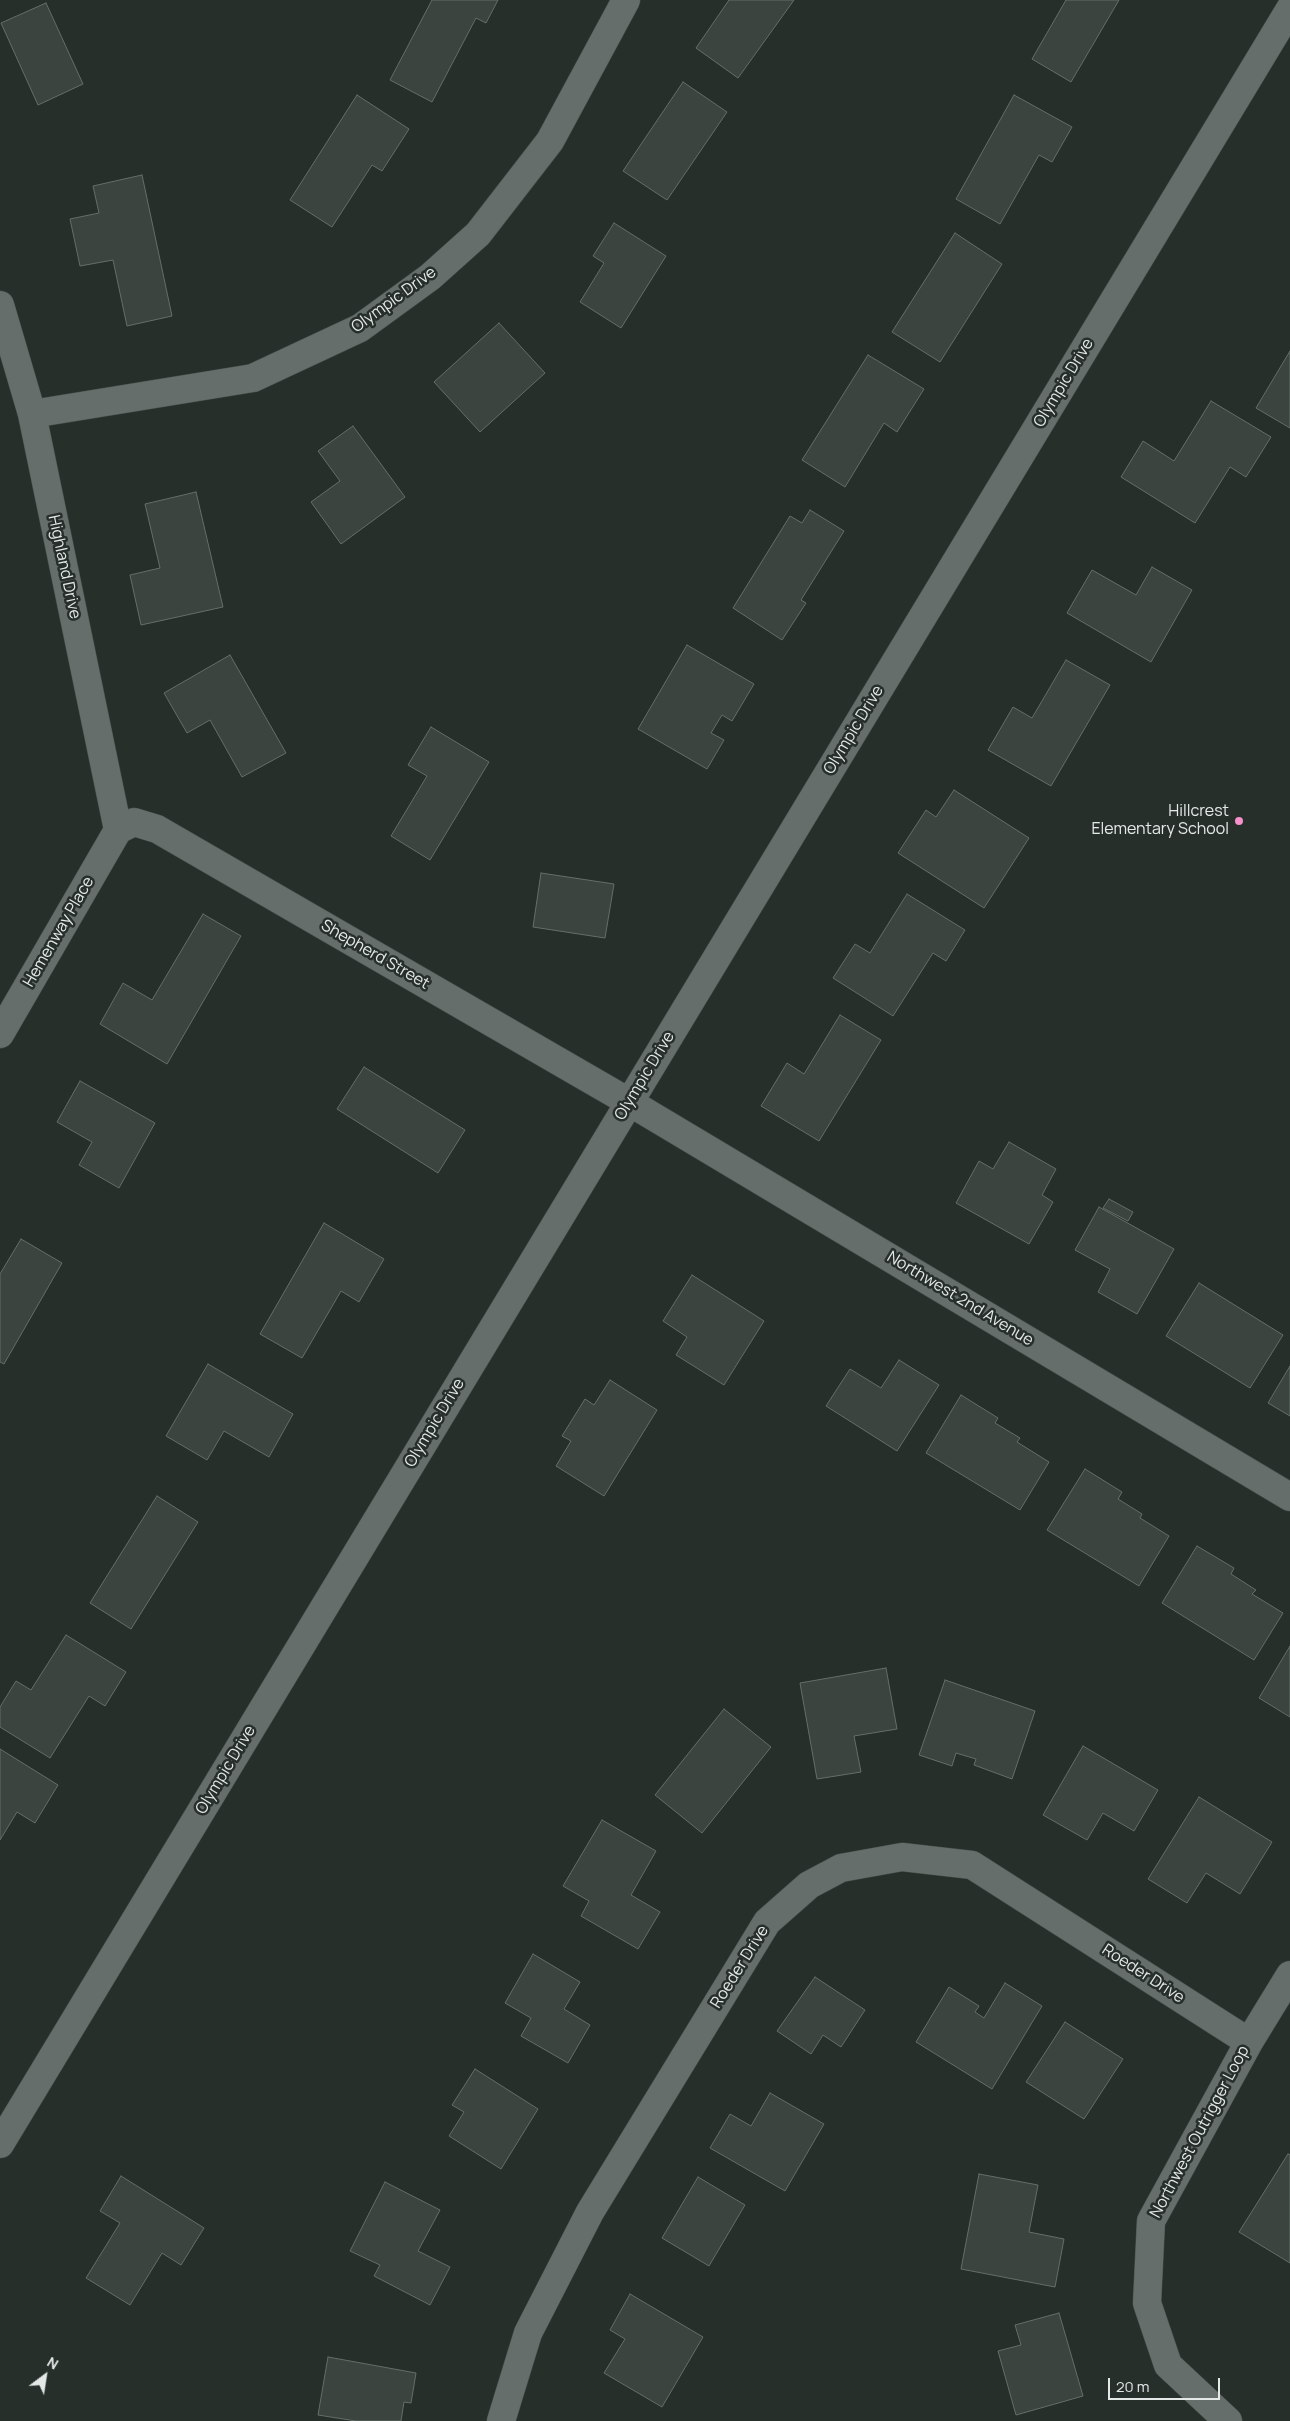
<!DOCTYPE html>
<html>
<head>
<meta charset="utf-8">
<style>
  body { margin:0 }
  #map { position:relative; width:1290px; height:2421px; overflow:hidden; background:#272f2b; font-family:Manrope,sans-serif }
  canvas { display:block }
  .north { position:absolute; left:20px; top:2351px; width:50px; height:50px; -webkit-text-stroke:4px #272f2b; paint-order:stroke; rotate:31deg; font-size:14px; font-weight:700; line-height:20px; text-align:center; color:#e4e9e7 }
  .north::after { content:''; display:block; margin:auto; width:18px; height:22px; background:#e4e9e7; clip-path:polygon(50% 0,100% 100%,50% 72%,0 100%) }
  .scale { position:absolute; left:1108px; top:2378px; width:112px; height:22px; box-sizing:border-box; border:2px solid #e4e9e7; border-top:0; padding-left:6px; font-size:15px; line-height:18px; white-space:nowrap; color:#e4e9e7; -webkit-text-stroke:4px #272f2b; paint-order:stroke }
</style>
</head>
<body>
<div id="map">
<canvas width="1290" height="2421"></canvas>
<div class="north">N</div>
<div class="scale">20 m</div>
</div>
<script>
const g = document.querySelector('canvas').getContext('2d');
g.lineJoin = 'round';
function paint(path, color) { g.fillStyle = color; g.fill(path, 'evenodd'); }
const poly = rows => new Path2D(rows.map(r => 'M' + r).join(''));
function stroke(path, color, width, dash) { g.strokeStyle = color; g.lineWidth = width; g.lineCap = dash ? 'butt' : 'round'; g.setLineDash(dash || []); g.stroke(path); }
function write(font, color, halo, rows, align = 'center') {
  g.font = font + ' Manrope,sans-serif'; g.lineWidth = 5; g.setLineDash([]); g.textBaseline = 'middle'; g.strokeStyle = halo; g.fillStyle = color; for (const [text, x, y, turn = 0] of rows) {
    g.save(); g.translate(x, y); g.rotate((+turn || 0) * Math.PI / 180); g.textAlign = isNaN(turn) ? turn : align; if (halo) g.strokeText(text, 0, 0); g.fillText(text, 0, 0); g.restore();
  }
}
const building = poly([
  [432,0,498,0,486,23,476,18,432,102,390,80,432,0],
  [729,0,794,0,738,78,696,48,729,0],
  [1066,0,1119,0,1071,82,1032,59,1066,0],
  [46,3,83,84,38,105,1,23,46,3],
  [683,82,727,112,667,200,623,171,683,82],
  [357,95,409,129,382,171,372,165,332,227,290,200,357,95],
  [1014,95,1072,127,1052,162,1039,155,1000,224,956,199,1014,95],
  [142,175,172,316,127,326,113,260,80,266,70,219,99,213,93,186,142,175],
  [614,223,666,256,621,328,580,302,604,263,593,256,614,223],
  [955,233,1002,264,940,362,892,332,955,233],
  [499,323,545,373,480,432,434,382,499,323],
  [1290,351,1290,428,1256,408,1290,351],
  [868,355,924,389,897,432,884,423,845,487,802,460,868,355],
  [1211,401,1271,437,1246,477,1230,467,1195,523,1121,477,1143,441,1174,461,1211,401],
  [353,426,405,497,341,544,311,502,340,481,318,451,353,426],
  [196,492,223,607,141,625,130,575,160,568,145,504,196,492],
  [810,510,844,531,801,600,806,603,782,640,733,608,790,516,802,523,810,510],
  [1152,567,1192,590,1151,662,1067,613,1092,570,1136,595,1152,567],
  [687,645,754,684,732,721,722,715,711,733,724,740,707,769,638,729,687,645],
  [230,655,286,753,242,777,210,720,187,733,164,693,230,655],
  [1066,660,1110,685,1051,786,988,750,1013,707,1032,718,1066,660],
  [431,727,489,762,430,860,391,836,427,776,408,765,431,727],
  [954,790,1029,838,984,908,898,853,926,810,936,817,954,790],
  [541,873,614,884,605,938,533,927,541,873],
  [907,894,965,930,946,961,933,953,893,1016,833,978,855,944,870,953,907,894],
  [203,914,241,936,167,1064,100,1024,123,983,152,1000,203,914],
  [840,1015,881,1040,819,1141,761,1106,787,1063,804,1074,840,1015],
  [364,1067,465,1130,438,1173,337,1109,364,1067],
  [80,1081,155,1123,119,1188,79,1165,92,1142,57,1122,80,1081],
  [1009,1142,1056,1169,1042,1195,1053,1202,1029,1244,956,1203,979,1161,993,1169,1009,1142],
  [1109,1199,1133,1212,1128,1221,1103,1208,1109,1199],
  [1099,1207,1174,1249,1137,1314,1098,1292,1110,1269,1075,1250,1099,1207],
  [324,1223,384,1259,359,1302,341,1291,302,1358,260,1334,324,1223],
  [21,1239,62,1263,4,1364,0,1362,0,1274,21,1239],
  [692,1275,764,1321,724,1385,676,1355,687,1337,663,1321,692,1275],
  [1199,1283,1283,1335,1250,1388,1166,1336,1199,1283],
  [899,1360,939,1385,897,1451,826,1406,850,1369,881,1388,899,1360],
  [208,1364,293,1414,269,1457,224,1431,207,1460,166,1436,208,1364],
  [1290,1366,1290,1416,1268,1403,1290,1366],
  [610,1380,657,1410,604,1496,556,1466,571,1441,562,1436,585,1399,594,1405,610,1380],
  [961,1395,998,1418,995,1423,1020,1438,1017,1442,1049,1462,1020,1510,926,1453,961,1395],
  [1085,1469,1122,1492,1118,1499,1142,1514,1140,1518,1169,1536,1139,1586,1047,1530,1085,1469],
  [157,1496,198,1522,131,1629,90,1603,157,1496],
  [1197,1546,1234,1568,1231,1574,1256,1590,1252,1594,1283,1613,1254,1660,1162,1603,1197,1546],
  [66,1635,126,1672,105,1706,89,1696,50,1758,0,1727,0,1707,16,1681,31,1690,66,1635],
  [1290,1646,1290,1717,1259,1698,1290,1646],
  [886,1668,897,1729,854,1736,861,1772,817,1779,800,1683,886,1668],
  [945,1680,1035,1711,1012,1779,974,1765,976,1759,956,1753,952,1766,919,1755,945,1680],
  [724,1709,771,1747,702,1833,655,1795,724,1709],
  [1083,1746,1158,1790,1134,1831,1103,1813,1087,1840,1043,1815,1083,1746],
  [0,1749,58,1785,35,1823,17,1812,0,1840,0,1749],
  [1199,1797,1272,1842,1240,1894,1206,1873,1187,1903,1148,1879,1199,1797],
  [602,1820,656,1851,631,1895,660,1912,638,1949,581,1916,589,1901,563,1886,602,1820],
  [533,1954,580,1982,564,2009,590,2025,568,2063,521,2036,531,2018,505,2003,533,1954],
  [815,1977,865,2010,841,2047,823,2035,811,2054,777,2031,815,1977],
  [1005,1983,1042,2006,992,2089,916,2042,949,1987,979,2006,975,2012,984,2018,1005,1983],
  [1065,2022,1123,2059,1084,2119,1026,2082,1065,2022],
  [475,2069,538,2109,501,2169,449,2136,464,2112,452,2105,475,2069],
  [770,2093,824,2124,785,2191,710,2148,730,2114,751,2126,770,2093],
  [1288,2154,1290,2155,1290,2263,1239,2232,1288,2154],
  [979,2174,1038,2185,1029,2232,1064,2239,1055,2287,961,2269,979,2174],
  [121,2176,204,2228,181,2265,162,2253,130,2305,86,2278,120,2223,100,2211,121,2176],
  [698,2177,745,2205,709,2266,662,2238,698,2177],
  [385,2182,440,2210,418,2251,450,2267,430,2305,374,2276,380,2265,350,2251,385,2182],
  [630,2294,703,2337,662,2407,604,2373,625,2339,610,2330,630,2294],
  [1059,2313,1083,2396,1016,2415,998,2351,1021,2345,1015,2325,1059,2313],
  [328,2357,416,2373,411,2403,404,2402,401,2421,356,2421,318,2415,328,2357]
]);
const minor = poly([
  [0,305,32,414,118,830],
  [32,414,253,378,360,328,430,277,478,234,550,141,626,0],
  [118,830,134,822,157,829,629,1102,1290,1497],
  [0,1034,118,830],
  [0,2144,1290,9],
  [501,2421,528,2333,590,2212,767,1922,809,1885,841,1868,902,1857,972,1865,1249,2042],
  [1228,2421,1168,2365,1147,2303,1151,2221,1249,2042,1290,1975]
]);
const markers = [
  [1239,821,5,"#f890cc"]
];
const streetNames = [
  ["Olympic Drive",394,300,-36],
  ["Olympic Drive",1064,383,-59],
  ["Highland Drive",64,567,78],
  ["Olympic Drive",854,730,-59],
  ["Hemenway Place",59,932,-60],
  ["Shepherd Street",375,955,30],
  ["Olympic Drive",645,1076,-59],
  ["Northwest 2nd Avenue",960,1299,31],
  ["Olympic Drive",435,1423,-59],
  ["Olympic Drive",226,1770,-59],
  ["Roeder Drive",740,1967,-58],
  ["Roeder Drive",1143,1974,33],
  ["Northwest Outrigger Loop",1200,2132,-62]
];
const poiNames = [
  ["Hillcrest",1229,812],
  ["Elementary School",1229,830]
];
paint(building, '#3b443f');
stroke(building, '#656e6a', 1);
stroke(minor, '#464e4b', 29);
stroke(minor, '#656e6a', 28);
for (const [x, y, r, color] of markers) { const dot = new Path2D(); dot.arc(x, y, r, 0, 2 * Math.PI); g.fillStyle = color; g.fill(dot); stroke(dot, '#272f2b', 2); }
write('16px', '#e4e9e7', '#272f2b', streetNames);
write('16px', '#e4e9e7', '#272f2b', poiNames, 'right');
</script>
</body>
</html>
